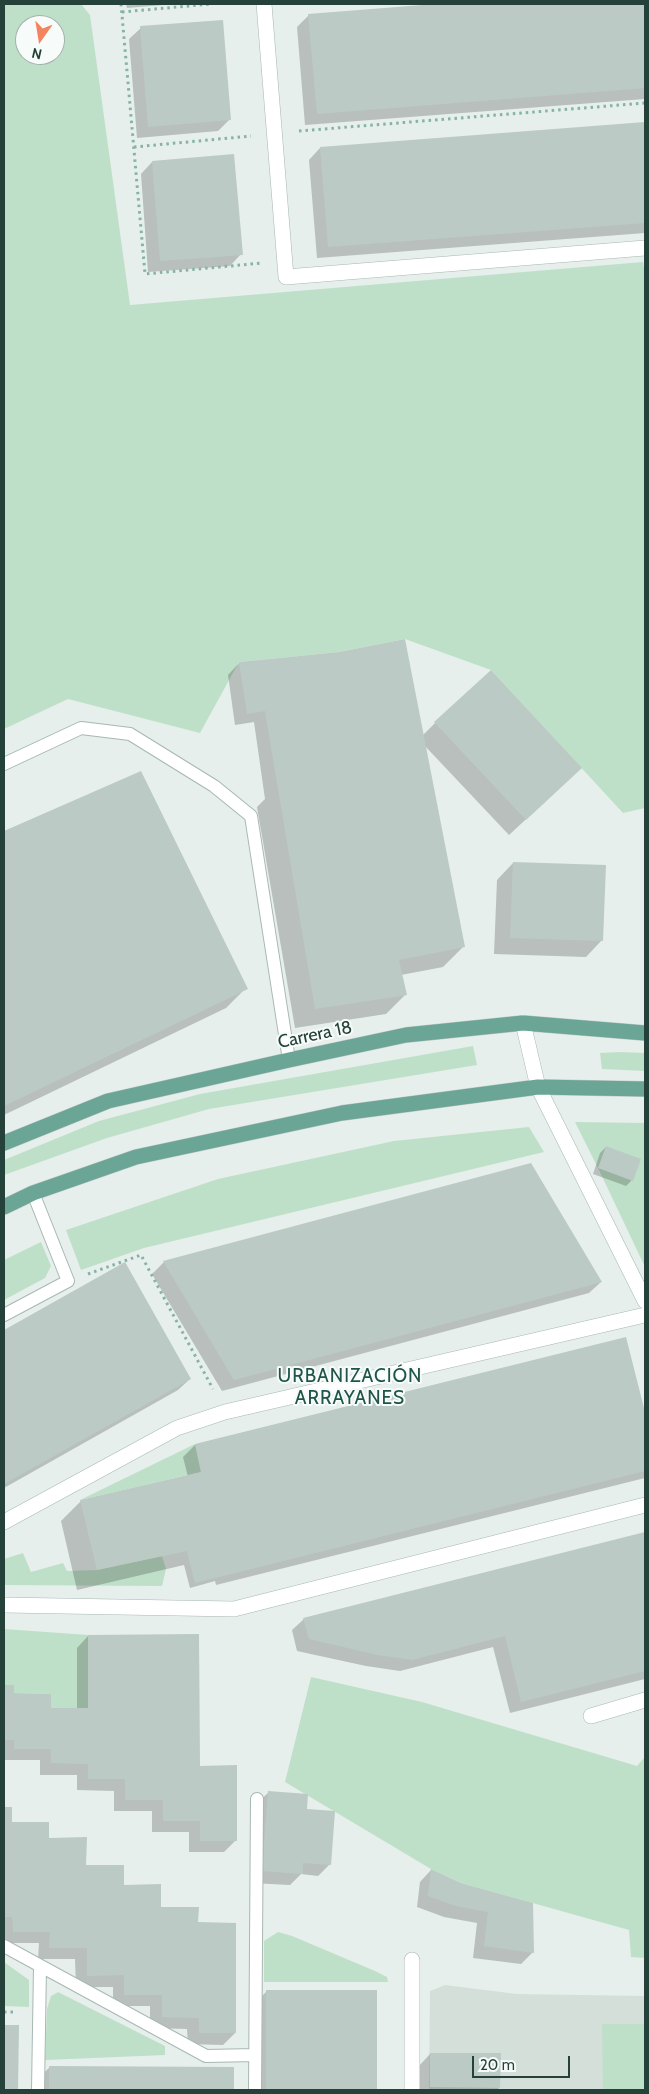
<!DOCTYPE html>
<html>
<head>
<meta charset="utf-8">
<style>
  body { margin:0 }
  #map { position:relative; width:649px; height:2094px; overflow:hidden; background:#e6efeb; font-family:Cabin,sans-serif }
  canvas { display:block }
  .frame { position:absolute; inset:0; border:5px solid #24423a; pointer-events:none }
  .north { position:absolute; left:15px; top:15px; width:50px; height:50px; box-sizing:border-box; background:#f7fbf9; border:1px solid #a3b1ad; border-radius:50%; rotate:193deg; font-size:14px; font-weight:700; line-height:20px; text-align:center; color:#24423a }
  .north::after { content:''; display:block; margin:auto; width:18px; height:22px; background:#f4845f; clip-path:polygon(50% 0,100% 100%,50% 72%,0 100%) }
  .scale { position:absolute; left:472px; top:2056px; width:98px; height:22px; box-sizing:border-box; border:2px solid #24423a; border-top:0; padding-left:6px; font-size:15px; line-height:18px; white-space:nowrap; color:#24423a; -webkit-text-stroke:4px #f7fbf9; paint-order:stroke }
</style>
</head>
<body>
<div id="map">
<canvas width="649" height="2094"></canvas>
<div class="frame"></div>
<div class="north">N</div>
<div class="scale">20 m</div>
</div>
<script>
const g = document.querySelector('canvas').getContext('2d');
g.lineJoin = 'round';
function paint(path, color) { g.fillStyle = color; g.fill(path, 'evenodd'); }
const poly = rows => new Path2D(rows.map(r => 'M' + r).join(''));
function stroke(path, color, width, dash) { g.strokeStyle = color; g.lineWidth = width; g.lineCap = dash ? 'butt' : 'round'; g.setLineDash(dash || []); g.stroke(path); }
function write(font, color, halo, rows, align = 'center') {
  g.font = font + ' Cabin,sans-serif'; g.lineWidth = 4; g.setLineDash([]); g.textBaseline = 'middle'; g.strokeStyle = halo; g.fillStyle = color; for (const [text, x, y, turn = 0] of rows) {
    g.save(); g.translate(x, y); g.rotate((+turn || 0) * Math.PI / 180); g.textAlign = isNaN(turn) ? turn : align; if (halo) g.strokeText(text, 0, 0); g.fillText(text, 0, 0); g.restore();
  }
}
const built = poly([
  [445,1985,517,1994,645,1996,645,2090,429,2090,430,1991]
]);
const green = poly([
  [4,4,81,4,90,15,130,305,643,262,645,274,645,808,623,813,491,670,405,639,339,652,239,662,200,733,68,699,4,729],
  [25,25,55,25,55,55,25,55],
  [473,1046,477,1065,209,1109,107,1138,4,1175,4,1160,99,1121,200,1094],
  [620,1052,645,1053,645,1071,602,1069,600,1053],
  [575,1122,645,1123,645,1267,598,1168],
  [529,1127,544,1152,144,1248,81,1270,66,1230,218,1179,394,1141],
  [41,1242,51,1266,45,1278,4,1300,4,1260],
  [195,1444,201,1472,80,1500],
  [23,1553,31,1572,63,1563,67,1571,97,1570,162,1556,166,1569,162,1586,4,1585,4,1559],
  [4,1629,88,1635,88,1708,51,1708,51,1694,14,1693,13,1685,4,1685],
  [311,1677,422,1702,637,1766,645,1757,645,1958,631,1957,629,1930,461,1883,431,1869,285,1782],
  [278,1932,292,1936,375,1971,387,1977,388,1982,264,1982,264,1941],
  [4,1962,29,1980,29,2007,4,2006],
  [58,1992,165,2046,165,2055,45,2060,47,2009,51,1996],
  [602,2024,645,2024,645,2090,603,2090]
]);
const shadow = poly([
  [126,4,175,4,127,8],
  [453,4,645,4,645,99,305,125,297,27,309,15],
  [141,28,230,119,218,131,137,138,129,39],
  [645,123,645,233,317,258,309,160,320,148],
  [152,162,241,254,230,266,148,272,141,174],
  [338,654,422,736,435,723,564,784,509,835,424,745,463,947,443,967,401,975,406,994,386,1014,295,1028,257,807,265,799,254,722,235,725,228,675,239,663],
  [140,773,246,988,226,1008,4,1115,4,832],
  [513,863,602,940,586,957,494,954,497,880],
  [606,1147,632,1180,626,1186,593,1174,600,1153],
  [531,1164,601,1282,589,1293,222,1391,152,1274,164,1262],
  [124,1264,190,1379,178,1390,4,1488,4,1332],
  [625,1339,645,1417,645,1478,216,1585,215,1581,190,1588,184,1565,77,1590,61,1521,81,1501,188,1477,183,1457,195,1445],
  [645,1534,645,1679,510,1713,493,1647,400,1671,366,1666,297,1651,292,1630,304,1619],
  [88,1636,199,1767,236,1840,224,1852,189,1852,189,1832,152,1832,152,1811,114,1811,114,1791,77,1790,77,1775,40,1775,40,1760,4,1760,4,1686,12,1686,13,1695,50,1709,77,1709,77,1648],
  [268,1793,305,1810,330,1864,318,1876,301,1874,290,1885,251,1883,256,1804],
  [4,1808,11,1808,11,1823,48,1839,85,1866,160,1908,197,1924,235,2033,223,2045,188,2044,187,2029,150,2028,150,2006,113,2006,113,1987,76,1987,75,1959,38,1959,39,1943,4,1943],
  [431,1870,460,1884,533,1952,521,1964,473,1958,477,1923,444,1917,417,1907,420,1882],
  [267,1991,376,1991,376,2090,255,2090,255,2003],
  [4,2026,18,2026,17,2090,4,2090],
  [430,2054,499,2088,497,2090,418,2090,419,2066],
  [49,2068,233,2068,233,2090,37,2090,37,2079]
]);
const building = poly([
  [435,4,645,4,645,88,317,114,308,14],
  [223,20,231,120,148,127,140,26],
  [645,122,645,223,328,247,320,147],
  [234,154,243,255,160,261,152,161],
  [405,639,465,947,399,960,407,995,315,1009,265,711,247,714,239,662,339,652],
  [491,670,582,768,526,820,434,722],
  [141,771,248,989,4,1106,4,831],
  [513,862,606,865,603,941,510,938],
  [606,1146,641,1159,633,1181,598,1168],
  [531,1163,602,1282,234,1380,163,1261],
  [125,1262,191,1379,4,1484,4,1330],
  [626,1337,645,1412,645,1471,195,1583,187,1551,97,1570,80,1500,201,1472,195,1444],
  [645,1532,645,1671,521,1702,505,1636,412,1660,378,1655,309,1639,303,1618],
  [199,1634,200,1766,237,1765,237,1841,200,1841,200,1821,163,1821,163,1800,125,1800,125,1779,88,1779,88,1764,51,1763,51,1749,14,1749,14,1740,4,1740,4,1685,14,1685,14,1693,51,1694,51,1708,88,1708,88,1635],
  [268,1791,308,1794,307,1809,335,1811,331,1865,303,1863,303,1874,262,1871],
  [4,1807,12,1807,12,1822,49,1822,49,1838,87,1837,86,1865,124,1865,124,1885,161,1884,161,1907,199,1907,198,1922,236,1923,236,2033,199,2033,199,2018,162,2017,162,1995,124,1995,124,1975,87,1976,87,1948,49,1948,50,1932,13,1932,12,1917,4,1917],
  [431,1869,461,1883,533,1903,534,1953,484,1946,488,1912,456,1906,428,1896],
  [266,1990,377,1990,377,2090,266,2090],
  [4,2025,19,2025,18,2090,4,2090],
  [430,2053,501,2053,500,2088,430,2087],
  [49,2066,234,2067,234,2090,49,2090]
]);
const path = poly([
  [121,4,145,274,262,263],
  [122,12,211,4],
  [299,131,645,103],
  [134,147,251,136],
  [88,1274,141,1255,213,1389],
  [4,2012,16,2012]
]);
const lane = poly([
  [4,764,81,728,130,734,214,786,251,816,289,1060],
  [4,1315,68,1281,33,1193],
  [4,1946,206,2056,255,2055],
  [38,2090,40,1967],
  [255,2090,257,1799]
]);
const street = poly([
  [264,4,286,277,645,248],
  [523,1023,538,1087,645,1301],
  [4,1522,177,1428,225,1412,645,1315],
  [4,1605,234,1609,645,1505],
  [591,1716,645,1700],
  [412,2090,412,1960]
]);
const primary = poly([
  [4,1143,108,1101,289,1060,406,1035,523,1023,645,1033],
  [4,1207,33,1193,136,1157,342,1113,538,1087,645,1089]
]);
const streetNames = [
  ["Carrera 18",315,1035,-12]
];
const neighbourhoodNames = [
  ["URBANIZACIÓN",350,1376],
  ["ARRAYANES",350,1398]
];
paint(built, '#d4dfda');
paint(green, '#bfe0c8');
paint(shadow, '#0003');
paint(building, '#bbcac4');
stroke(lane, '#a8b8b2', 14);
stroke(street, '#a8b8b2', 16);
stroke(primary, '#c2cac8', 16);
stroke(path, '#86b3a5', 3, [2.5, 4]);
stroke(lane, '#fff', 12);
stroke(street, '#fff', 15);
stroke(primary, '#6aa596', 15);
write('18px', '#24423a', '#f7fbf9', streetNames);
g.letterSpacing = '1px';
write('19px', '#1f5548', '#f7fbf9', neighbourhoodNames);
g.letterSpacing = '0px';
</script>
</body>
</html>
